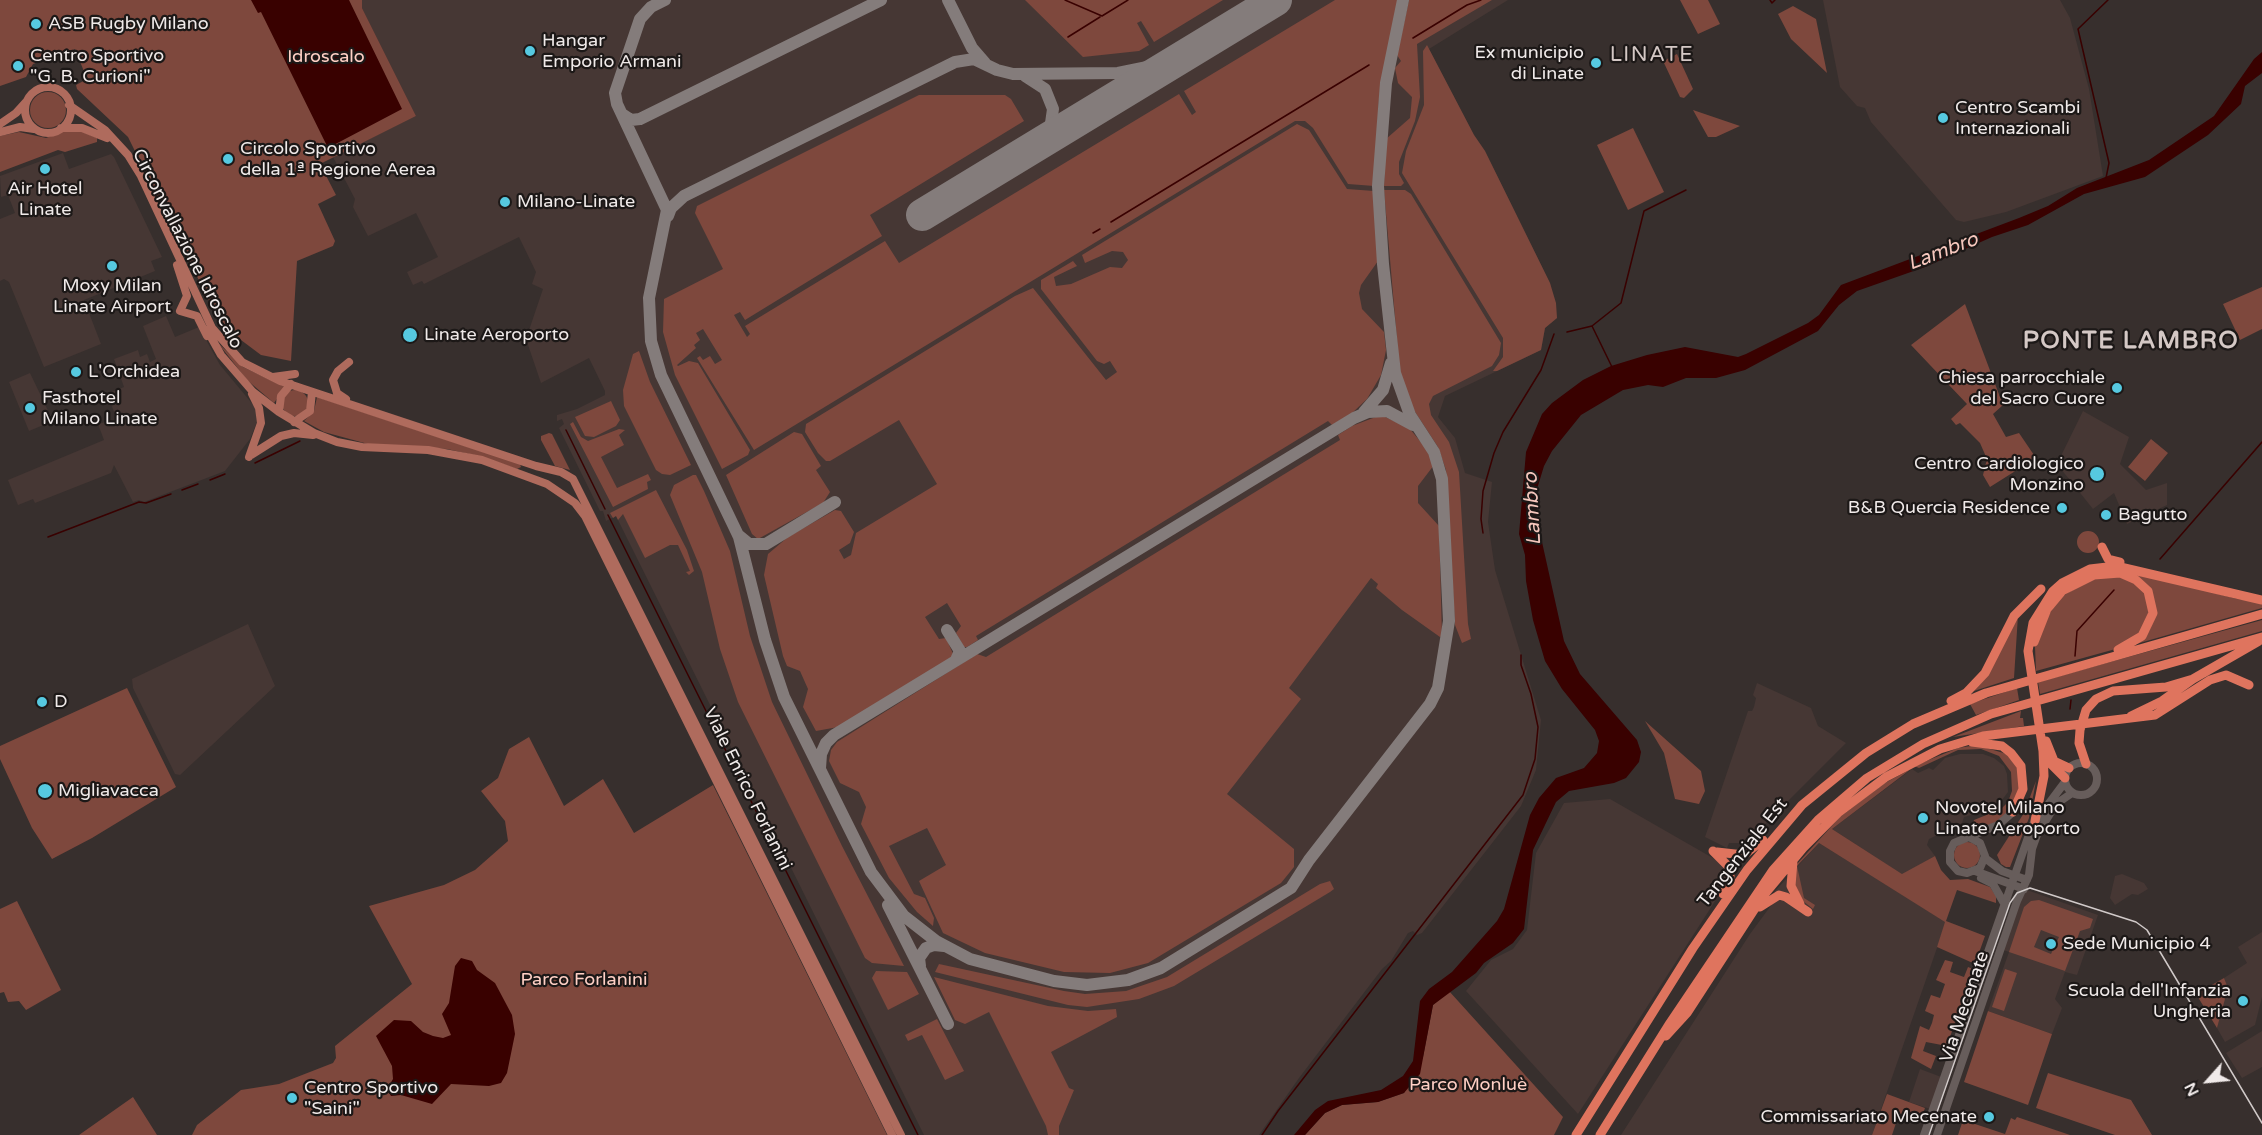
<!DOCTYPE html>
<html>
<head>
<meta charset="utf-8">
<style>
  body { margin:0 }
  #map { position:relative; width:2262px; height:1135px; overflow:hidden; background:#372f2d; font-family:"Varela Round",sans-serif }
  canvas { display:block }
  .north { position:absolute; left:2178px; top:1051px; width:60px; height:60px; -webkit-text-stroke:4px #1c1817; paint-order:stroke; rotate:243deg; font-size:16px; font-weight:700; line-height:24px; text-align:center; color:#f0eae9 }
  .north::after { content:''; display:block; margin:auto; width:21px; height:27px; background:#f0eae9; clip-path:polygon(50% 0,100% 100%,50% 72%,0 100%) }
</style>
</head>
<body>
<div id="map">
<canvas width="2262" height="1135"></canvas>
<div class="north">N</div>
</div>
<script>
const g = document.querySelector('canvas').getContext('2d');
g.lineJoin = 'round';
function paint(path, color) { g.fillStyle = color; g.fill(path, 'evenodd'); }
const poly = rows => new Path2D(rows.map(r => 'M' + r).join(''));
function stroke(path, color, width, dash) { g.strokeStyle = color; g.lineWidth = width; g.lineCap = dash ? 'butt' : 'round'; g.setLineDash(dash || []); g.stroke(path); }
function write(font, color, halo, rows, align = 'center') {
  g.font = font + ' "Varela Round",sans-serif'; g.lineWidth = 4.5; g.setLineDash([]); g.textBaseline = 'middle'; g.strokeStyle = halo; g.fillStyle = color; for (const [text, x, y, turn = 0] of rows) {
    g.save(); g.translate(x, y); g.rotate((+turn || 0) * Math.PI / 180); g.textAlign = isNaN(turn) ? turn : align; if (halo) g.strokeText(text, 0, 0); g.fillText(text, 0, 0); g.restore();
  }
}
const built = poly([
  [362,0,1508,0,1429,49,1474,135,1485,151,1550,283,1557,318,1545,328,1541,350,1445,396,1438,417,1455,438,1465,473,1492,482,1488,522,1495,570,1541,720,1536,770,1521,806,1422,933,1417,935,1413,931,1408,933,1391,961,1382,969,1299,1078,1259,1135,924,1135,618,520,616,516,606,521,603,511,600,511,559,428,564,424,562,419,557,421,557,415,577,409,605,395,605,391,589,358,541,383,526,339,543,289,532,284,536,272,519,237,424,284,422,281,413,285,407,272,438,257,416,213,368,236,353,207,355,199,333,157,416,116,362,8],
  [1823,0,2060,0,2070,18,2089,89,2103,176,2006,212,1964,222,1956,220,1871,122,1865,108,1857,106,1840,87],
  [63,153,69,169,111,154,114,157,162,257,151,261,155,271,84,300,101,344,44,367,9,282,4,279,0,281,0,219,15,213,8,195,1,197,0,176],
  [166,316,175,337,199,327,220,365,255,407,257,422,250,439,225,471,144,502,139,500,133,502,114,465,111,473,35,503,33,499,18,505,8,480,104,440,98,424,117,419,107,394,124,387,114,359,138,350,140,357,147,354,150,362,156,359,143,326],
  [30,373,53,421,29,431,9,382],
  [2083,411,2129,437,2120,464,2146,490,2167,483,2167,505,2127,524,2114,493,2093,509,2057,464],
  [248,624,275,686,180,775,175,774,133,688,132,679],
  [1757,683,1811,708,1818,726,1846,743,1746,843,1729,843,1727,848,1705,837,1748,711,1752,711,1754,707,1756,698,1753,695],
  [1960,754,1983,754,1994,758,2004,766,2007,774,2008,792,1996,808,1964,817,1962,823,1929,839,1927,845,1935,856,1903,875,1832,829,1912,769,1918,773,1929,768,1933,770,1945,758],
  [1610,799,1725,865,1728,881,1578,1114,1466,991,1491,960,1513,949,1527,930,1536,853,1564,803],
  [1819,843,1946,922,1872,1135,1621,1135,1750,934,1775,900,1775,891],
  [2122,874,2144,883,2148,889,2138,895,2132,894,2115,905,2110,898,2115,876],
  [2024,889,2098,915,2077,975,2065,972,2055,999,2062,1008,2052,1034,1988,1011,2009,952,2001,949],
  [2262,932,2262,997,2255,1025,2225,1042,2217,1028,2227,988,2224,978,2247,963,2238,947],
  [2262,1031,2262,1067,2242,1078,2226,1053],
  [1920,1069,1944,1078,1933,1110,1909,1102]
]);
const green = poly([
  [0,0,362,0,362,8,416,116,320,164,336,195,318,204,335,241,333,246,297,261,291,361,261,355,221,325,128,137,77,89,76,85,87,79,75,49,33,64,26,77,0,86],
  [1025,0,1223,0,1154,42,1141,21,1137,23,1149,45,1139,51,1083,57],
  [1335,0,1398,0,1379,99,1374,186,1348,184,1313,128,1305,121,1295,121,754,450,697,358,700,356,703,360,710,356,715,364,722,360,703,329,696,333,700,340,694,345,696,348,677,365,678,366,689,361,698,363,750,450,748,455,722,469,675,375,663,332,664,299,723,269,695,213,697,206,919,95,1005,95,1011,99,1024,121,870,215,882,236,745,320,740,312,734,315,747,337,750,334,745,326,885,241,899,263,1179,94,1192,115,1196,112,1184,91],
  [1409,0,1492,0,1417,44,1420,97,1415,121,1399,162,1399,174,1404,183,1401,186,1384,186,1386,139,1410,118,1411,108,1412,97,1398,83,1395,68,1401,61,1397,55],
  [1680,0,1708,0,1720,24,1698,34],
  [1793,6,1816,19,1827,73,1791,39,1778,14],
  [1427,45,1474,135,1485,151,1550,283,1556,303,1557,318,1545,328,1541,350,1497,371,1493,371,1503,357,1503,338,1402,173,1406,151,1424,105,1423,51],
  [1677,54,1693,89,1684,98,1680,97,1664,63,1667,59],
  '30 110a18 18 0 1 1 36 0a18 18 0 1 1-36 0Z',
  [1693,110,1740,126,1716,137,1708,137],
  [1297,124,1309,130,1347,189,1374,191,1378,261,1361,285,1359,293,1362,309,1384,332,1386,350,1381,375,1367,399,1351,414,1332,425,1328,421,976,636,978,640,967,647,964,647,956,633,961,626,947,603,925,617,939,639,946,638,954,656,838,727,816,731,803,707,808,689,800,671,787,666,783,656,764,575,768,554,788,537,835,510,841,511,854,532,850,543,839,550,844,559,851,555,856,533,937,484,899,420,830,461,826,461,818,453,805,432,806,424,1015,296,1033,288,1106,380,1117,372,1110,361,1104,364,1097,361,1041,289,1041,280,1073,261,1077,266,1054,277,1056,286,1071,284,1110,267,1122,268,1128,260,1123,252,1112,251,1085,263,1082,255],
  [1633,128,1664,192,1628,210,1597,145],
  [69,129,78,130,97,138,97,142,65,152,58,150,0,172,0,136,19,132,46,138],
  [1384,190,1405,190,1411,194,1501,343,1499,355,1492,366,1433,396,1429,404,1431,415,1449,442,1459,472,1468,624,1471,639,1462,643,1455,625,1446,470,1438,447,1410,404,1400,374],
  [2262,287,2262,329,2240,340,2223,304],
  [1965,304,2003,405,1993,414,2006,437,2019,433,2036,458,1990,487,1983,475,1987,459,1980,443,1960,423,1956,425,1951,419,1967,404,1911,345],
  [218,343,243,367,285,387,274,403,247,380],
  [639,351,650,382,691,465,670,475,662,474,656,470,624,406,623,390,633,354],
  '282 403a13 13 0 1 1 26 0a13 13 0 1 1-26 0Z',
  [317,397,520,464,521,467,517,469,483,457,447,449,368,444,324,432,304,421,314,411],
  [611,401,620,420,616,426,594,437,585,436,575,417],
  [1381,415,1409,428,1426,448,1434,465,1418,486,1418,503,1439,526,1442,636,1440,637,1402,610,1376,588,1378,584,1371,578,1289,688,1301,699,1227,794,1294,849,1294,867,1281,883,1148,963,1110,973,1064,972,985,953,943,933,919,881,946,865,927,828,889,846,914,894,925,898,934,918,933,926,917,912,889,878,861,824,866,807,859,792,840,783,829,761,831,750,837,742,977,654,986,657,1340,440,1338,435,1352,426],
  [573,422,581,437,588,441,619,429,625,430,619,435,624,445,601,457,617,488,648,474,651,480,647,482,648,489,613,507,570,424],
  [794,432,802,434,821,466,816,470,830,492,823,503,758,539,752,534,726,475],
  [549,433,552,434,570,470,555,466,541,440,541,436],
  [2151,439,2168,453,2145,481,2128,467],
  [693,475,696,475,704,491,730,551,750,636,772,702,842,846,904,966,872,963,865,958,738,702,720,649,702,572,670,495,674,485],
  [656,490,687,550,694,571,689,575,686,572,690,571,678,545,670,545,645,558,623,514,618,520,616,516,613,518,610,513],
  '2077 542a11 11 0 1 1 22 0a11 11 0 1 1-22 0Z',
  [2111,569,2129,570,2237,599,2262,602,2262,608,2136,644,2149,631,2155,617,2155,603,2150,591,2142,582,2128,573,2097,573,2070,584,2049,602,2034,633,2031,660,2034,626,2049,599,2078,577],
  [2124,576,2143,588,2150,603,2146,628,2124,645,2112,650,2036,671,2035,647,2038,634,2058,599,2094,577],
  [2018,615,2014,678,1974,691],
  [2262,620,2262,631,2040,694,2038,682],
  [127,688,176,787,92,838,52,859,32,828,0,759,0,746],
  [2017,688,2019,700,1976,715,1970,704],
  [2021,711,2020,718,2023,718,2024,726,1953,737],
  [1645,721,1701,771,1705,791,1699,804,1675,799,1664,753],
  [529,737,564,806,603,779,634,833,713,785,887,1135,192,1135,197,1125,241,1090,279,1084,333,1063,336,1058,335,1046,412,984,369,906,444,885,475,870,508,841,505,821,481,791,498,778,509,749],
  [1976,745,2007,754,2016,764,2022,784,2013,806,2007,814,1996,822,1979,829,1973,824,1974,820,2001,809,2008,802,2012,791,2011,772,1999,756,1981,749,1958,750,1919,768,1914,766,1958,748],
  [1911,769,1832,829,1902,874,1935,856,1941,870,1950,880,1968,879,1990,887,1996,896,1996,903,1957,890,1946,921,1985,936,1975,964,1937,947,1945,922,1819,843,1797,866,1804,898,1815,905,1813,909,1798,897,1794,889,1796,865,1840,817,1883,784],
  [2036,781,2029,818,2010,867,2006,867,2001,864,1997,855,2024,813],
  '1954 855a13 13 0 1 1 26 0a13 13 0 1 1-26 0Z',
  [1330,881,1334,889,1330,892,1174,986,1139,999,1087,1007,1068,1005,935,972,939,964,1064,991,1085,994,1126,991,1167,977,1320,884],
  [2039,900,2093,919,2090,928,2080,931,2065,971,2009,952,2024,907,2031,901],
  [2041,930,2059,937,2051,954,2034,947],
  [17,901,61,990,26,1010,19,1001,8,1002,4,992,0,993,0,909],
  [1945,960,1953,962,1950,972,1964,977,1968,967,1973,969,1947,1046,1926,1042,1923,1051,1936,1056,1931,1069,1911,1058,1920,1026,1929,1030,1932,1023,1934,1015,1925,1011,1931,995,1940,998,1945,984,1936,980],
  [2005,969,2017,973,2004,1011,1992,1007],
  [876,971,907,972,919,994,888,1010,872,978],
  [934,977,1048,1006,1088,1011,1116,1009,1117,1017,1051,1052,1069,1088,1074,1090,1059,1126,1059,1135,1048,1135,1046,1126,989,1012,965,1024,955,1020],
  [2224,978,2228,988,2217,1028,2196,994],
  [1449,991,1563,1117,1554,1135,1305,1135,1325,1113,1342,1105,1378,1102,1404,1093,1423,1057,1433,1005],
  [1988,1011,2052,1034,2028,1105,1964,1082],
  [937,1019,964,1071,945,1080,922,1035,908,1041,905,1035],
  [2048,1073,2131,1100,2152,1135,2115,1135,2036,1108],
  [1887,1094,1925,1108,1920,1122,1899,1114,1892,1135,1872,1135],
  [133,1097,157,1135,79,1135],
  [2017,1117,2070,1135,1958,1135,1963,1120,2005,1134,2011,1118,2015,1120]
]);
const water = poly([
  [251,0,349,0,402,109,328,148,261,12,258,13],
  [2262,52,2262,73,2245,86,2241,104,2208,135,2145,177,2084,194,2028,225,1992,237,1925,267,1857,291,1839,305,1818,331,1745,370,1716,378,1686,378,1663,387,1648,385,1623,390,1581,415,1552,451,1544,466,1537,489,1536,515,1564,641,1580,674,1637,740,1641,752,1639,762,1626,778,1614,783,1569,791,1556,802,1533,850,1524,929,1513,943,1484,963,1476,973,1433,1005,1420,1074,1404,1093,1378,1102,1342,1105,1325,1113,1305,1135,1294,1135,1315,1110,1328,1101,1381,1090,1403,1076,1413,1061,1420,1001,1429,989,1452,972,1497,921,1504,909,1530,815,1539,798,1556,778,1584,768,1597,753,1599,741,1595,730,1562,689,1545,661,1533,620,1526,581,1525,555,1519,534,1526,452,1542,414,1552,403,1583,380,1611,366,1647,355,1685,347,1738,357,1746,354,1808,323,1819,315,1841,285,2019,218,2048,206,2077,188,2149,160,2214,116,2254,59],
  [461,958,472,961,477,970,495,983,512,1015,515,1034,507,1073,501,1083,489,1086,451,1084,432,1104,401,1095,391,1096,387,1089,393,1079,392,1066,376,1036,394,1020,411,1021,423,1032,433,1036,443,1038,451,1035,442,1014,449,1003,455,966]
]);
const stream = poly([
  [1065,0,1102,16,1128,0],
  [1770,0,1772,3,1775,0],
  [1068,37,1100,17],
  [1413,38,1467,5,1481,0],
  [2106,178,2109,163,2078,29,2108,0],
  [1111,222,1369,65],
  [1093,233,1100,229],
  [1592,326,1621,303,1644,211,1686,190],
  [1567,332,1592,326,1612,367],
  [566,430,605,509],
  [255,463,300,441],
  [210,480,225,474],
  [182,490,198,484],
  [608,515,918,1135],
  [1483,533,1481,519,1483,491,1494,453,1503,432,1541,370,1554,334],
  [48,537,139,502,146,503,171,494],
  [2160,559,2262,442],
  [2075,656,2077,631,2114,590],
  [2070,709,2071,700],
  [1262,1135,1278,1111,1523,795,1535,759,1538,727,1531,694,1521,665,1521,655]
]);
const taxiway = poly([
  [665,0,651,7,640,19,615,93,617,104,667,210,649,298,651,341,661,375,739,537,765,640,784,697,871,872,904,916,936,941,970,959,1054,981,1087,985,1128,980,1161,968,1291,888,1309,860,1430,704,1438,688,1449,621,1442,479,1434,452,1410,415,1395,373,1383,264,1378,186,1386,83,1403,0],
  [948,0,972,48,985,63],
  [1025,76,1045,89,1053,109,1050,130,1036,146],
  [622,114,631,120,640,119,881,0],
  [668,216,671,208,684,196,955,62,974,59,997,70,1013,74,1118,73,1162,64,1192,51],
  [1364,412,1383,390,1391,363],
  [738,535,749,544,766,544,835,502],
  [947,630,960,651,956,660],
  [820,768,821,754,826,743,834,735,1354,418,1368,412,1387,411,1413,425],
  [888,905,948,1024],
  [920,966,919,958,926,948,934,945,944,946]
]);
const runway = poly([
  [922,215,1276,0]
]);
const secondary = poly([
  '2065 779a16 16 0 1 1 32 0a16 16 0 1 1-32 0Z',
  [1969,837,1980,843,1985,856,1980,868,1967,873,1958,871,1950,862,1950,851,1954,843,1998,825,2013,812],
  [1985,858,2002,871,2027,880],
  [1975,871,2024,889],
  [1981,878,1993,884,2005,905],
  [1924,1135,2032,826,2065,782],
  [1937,1135,2017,901,2029,875,2032,849,2037,835,2056,804,2072,793]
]);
const primary = poly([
  '25 110a23 23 0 1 1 46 0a23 23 0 1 1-46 0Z',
  [69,105,105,130,128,155,141,176,212,328,242,362,280,381,536,466,561,472,573,479,901,1135],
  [0,124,16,113,26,102],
  [61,128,82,128,107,138],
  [0,132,20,127,34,129],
  [177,265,187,296,180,311,197,316,207,336],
  [207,330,221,355,253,392,279,412,314,433,337,442,362,447,428,450,482,460,547,484,575,503,585,516,892,1135],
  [273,377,295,374],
  [346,399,337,393,333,380,338,371,349,362],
  [279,412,281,396,291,384],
  [294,422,310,411,312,392],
  [251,455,281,436,294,433,313,435],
  [249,457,261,423,259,408,252,394]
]);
const highway = poly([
  [2102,547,2108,559,2120,562],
  [2034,642,2047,609,2062,591,2094,575,2120,573,2136,580,2148,591,2153,613,2142,636,2118,650],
  [1951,701,1966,693,1985,673,2014,616,2041,589],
  [2131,716,2162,701,2193,679,2259,641],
  [2046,741,2054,761,2069,768],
  [1972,742,2002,746,2011,753,2021,766,2023,789,2013,812],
  [2048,761,2065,778],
  [2086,764,2079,743,2080,730,2086,710,2096,699,2113,691,2166,687,2193,679],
  [2035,821,2044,776,2043,751,2028,651,2033,623,2053,591,2062,583,2090,569,2116,566,2262,600],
  [1713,851,1730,868,1730,880,1723,894],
  [1717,852,1744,855,1763,840],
  [1793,861,1791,886,1800,904],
  [1760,907,1779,895,1786,897,1808,912],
  [1666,1036,1687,1013,1763,896,1803,848,1838,813,1886,777,1940,749,1983,736,2155,715,2210,680,2226,675,2249,685],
  [1576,1135,1693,948,1747,870,1802,805,1866,753,1913,724,1986,693,2262,614],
  [1600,1135,1670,1023,1773,870,1818,820,1867,778,1923,744,1991,714,2262,637]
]);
const tram = poly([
  [1929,1135,2010,903,2017,893,2030,888,2136,922,2147,930,2262,1123]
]);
const markers = [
  [36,24,6,"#56c9e0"],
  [530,51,6,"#56c9e0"],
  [1596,63,6,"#56c9e0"],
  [18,66,6,"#56c9e0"],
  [1943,118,6,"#56c9e0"],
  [228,159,6,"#56c9e0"],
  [45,169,6,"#56c9e0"],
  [505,202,6,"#56c9e0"],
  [112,266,6,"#56c9e0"],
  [410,335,8,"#56c9e0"],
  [76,372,6,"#56c9e0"],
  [2117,388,6,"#56c9e0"],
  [30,408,6,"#56c9e0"],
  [2097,474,8,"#56c9e0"],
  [2062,508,6,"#56c9e0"],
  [2106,515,6,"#56c9e0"],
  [42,702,6,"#56c9e0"],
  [45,791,8,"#56c9e0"],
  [1923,818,6,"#56c9e0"],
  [2051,944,6,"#56c9e0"],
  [2243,1001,6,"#56c9e0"],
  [292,1098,6,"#56c9e0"],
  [1989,1117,6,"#56c9e0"]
];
const poiNames = [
  ["ASB Rugby Milano",48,24],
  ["Hangar",542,41],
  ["Emporio Armani",542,62],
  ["Ex municipio",1584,53,"right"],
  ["di Linate",1584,74,"right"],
  ["Centro Sportivo",30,56],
  ["\"G. B. Curioni\"",30,77],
  ["Centro Scambi",1955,108],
  ["Internazionali",1955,129],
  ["Circolo Sportivo",240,149],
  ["della 1ª Regione Aerea",240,170],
  ["Air Hotel",45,189,"center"],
  ["Linate",45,210,"center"],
  ["Milano-Linate",517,202],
  ["Moxy Milan",112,286,"center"],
  ["Linate Airport",112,307,"center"],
  ["Linate Aeroporto",424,335],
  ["L'Orchidea",88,372],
  ["Chiesa parrocchiale",2105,378,"right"],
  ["del Sacro Cuore",2105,399,"right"],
  ["Fasthotel",42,398],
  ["Milano Linate",42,419],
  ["Centro Cardiologico",2084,464,"right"],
  ["Monzino",2084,485,"right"],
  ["B&B Quercia Residence",2050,508,"right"],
  ["Bagutto",2118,515],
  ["D",54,702],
  ["Migliavacca",58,791],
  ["Novotel Milano",1935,808],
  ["Linate Aeroporto",1935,829],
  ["Sede Municipio 4",2063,944],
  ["Scuola dell'Infanzia",2231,991,"right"],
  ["Ungheria",2231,1012,"right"],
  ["Centro Sportivo",304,1088],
  ["\"Saini\"",304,1109],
  ["Commissariato Mecenate",1977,1117,"right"]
];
const parkNames = [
  ["Idroscalo",326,57],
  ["Parco Forlanini",584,980],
  ["Parco Monluè",1468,1085]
];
const streetNames = [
  ["Circonvallazione Idroscalo",187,249,63],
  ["Viale Enrico Forlanini",747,789,64],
  ["Tangenziale Est",1743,853,-52],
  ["Via Mecenate",1965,1007,-71]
];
const waterNames = [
  ["Lambro",1943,252,-21],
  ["Lambro",1533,509,-93]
];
const quarterNames = [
  ["LINATE",1652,55]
];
const districtNames = [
  ["PONTE LAMBRO",2131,342]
];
paint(built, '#463734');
paint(green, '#7e483d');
paint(water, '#390100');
stroke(stream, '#390100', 1.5);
stroke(taxiway, '#847c7b', 12);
stroke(runway, '#847c7b', 32);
stroke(secondary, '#675d5b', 8);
stroke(primary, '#af6b5d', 8);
stroke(highway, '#df745e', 9);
stroke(tram, '#d1cac9', 1.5);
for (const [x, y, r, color] of markers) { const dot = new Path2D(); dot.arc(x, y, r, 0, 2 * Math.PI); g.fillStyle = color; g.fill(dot); stroke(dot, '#1c1817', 2); }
write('18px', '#f0eae9', '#1c1817', poiNames, 'left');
write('18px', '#ffd0c5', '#1c1817', parkNames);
write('18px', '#f0eae9', '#1c1817', streetNames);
write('italic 20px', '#f6c7bd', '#1c1817', waterNames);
g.letterSpacing = '1.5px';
write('21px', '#d4c8c5', '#1c1817', quarterNames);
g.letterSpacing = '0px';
g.letterSpacing = '1.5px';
write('bold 24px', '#d4c8c5', '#1c1817', districtNames);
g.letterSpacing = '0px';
</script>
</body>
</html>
